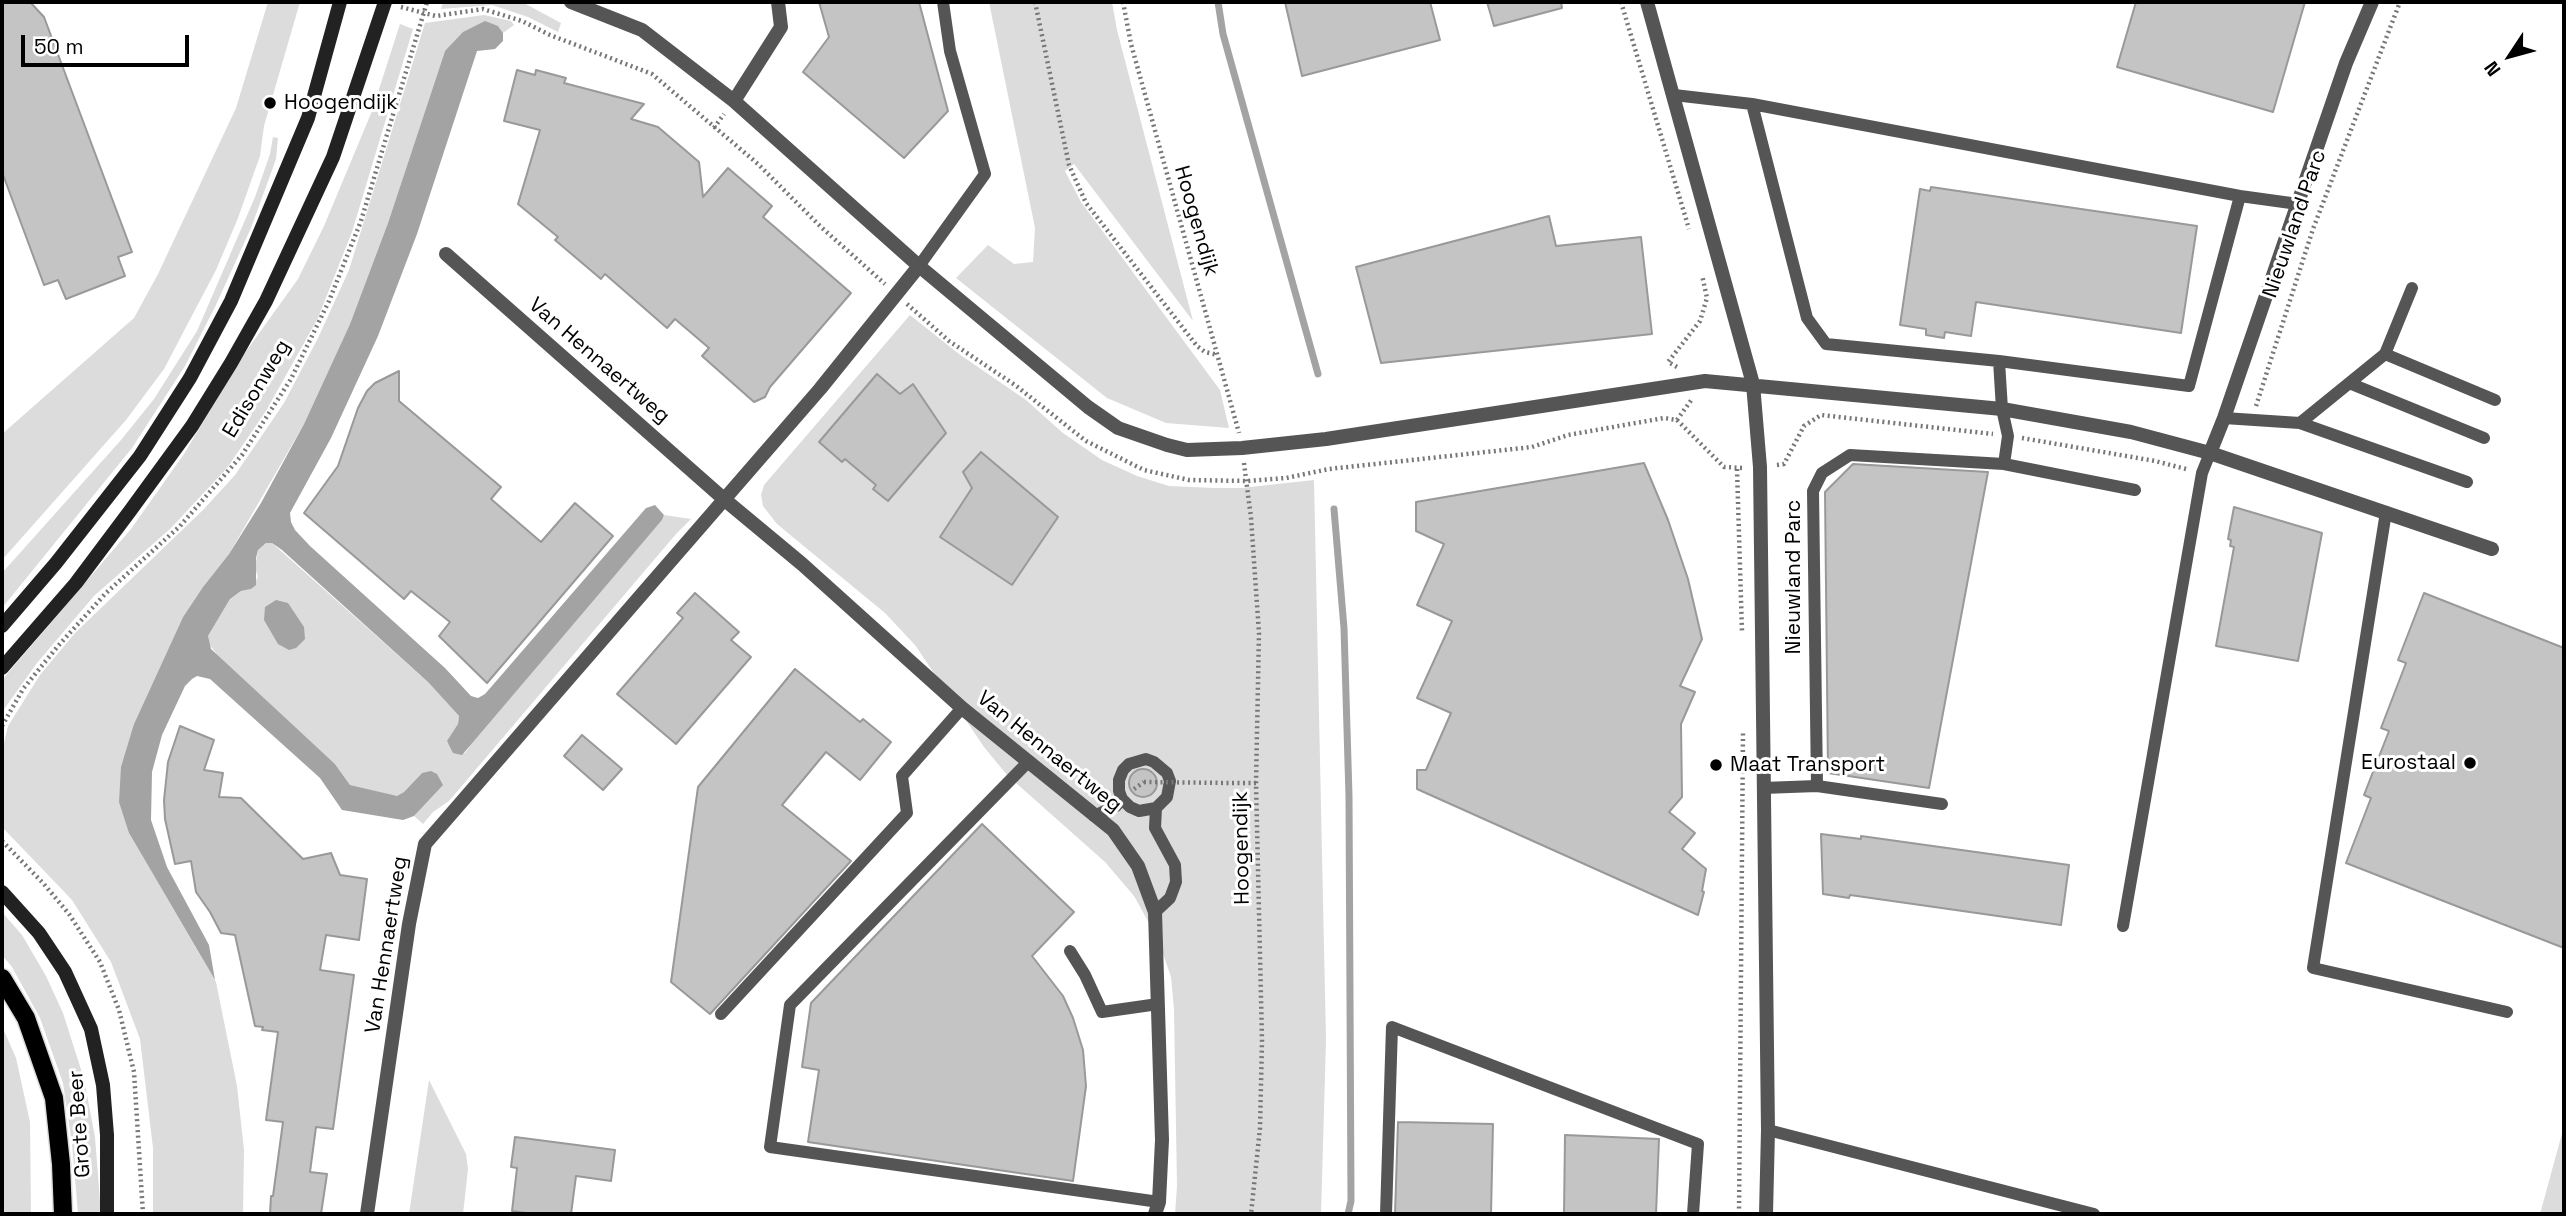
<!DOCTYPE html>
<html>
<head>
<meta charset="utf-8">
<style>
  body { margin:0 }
  #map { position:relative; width:2566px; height:1216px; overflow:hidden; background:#fff; font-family:"Space Grotesk",sans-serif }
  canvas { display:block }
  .frame { position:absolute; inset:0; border:4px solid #000; pointer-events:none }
  .north { position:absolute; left:2475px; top:21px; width:70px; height:70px; -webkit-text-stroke:5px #fff; paint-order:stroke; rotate:234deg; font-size:19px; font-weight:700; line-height:28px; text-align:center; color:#000 }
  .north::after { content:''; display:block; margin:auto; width:24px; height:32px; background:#000; clip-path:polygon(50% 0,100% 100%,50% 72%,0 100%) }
  .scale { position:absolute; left:21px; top:35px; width:168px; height:32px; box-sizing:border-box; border:4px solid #000; border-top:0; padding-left:9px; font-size:21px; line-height:24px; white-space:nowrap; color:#000; -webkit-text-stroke:5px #fff; paint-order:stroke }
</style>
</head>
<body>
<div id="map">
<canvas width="2566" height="1216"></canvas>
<div class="frame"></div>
<div class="north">N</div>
<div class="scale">50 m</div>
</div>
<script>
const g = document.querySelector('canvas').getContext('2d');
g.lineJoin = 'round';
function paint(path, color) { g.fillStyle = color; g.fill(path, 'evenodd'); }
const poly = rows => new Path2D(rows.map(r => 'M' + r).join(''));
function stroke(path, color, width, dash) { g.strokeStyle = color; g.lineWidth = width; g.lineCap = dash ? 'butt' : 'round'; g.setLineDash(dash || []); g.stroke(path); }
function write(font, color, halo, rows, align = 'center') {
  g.font = font + ' "Space Grotesk",sans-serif'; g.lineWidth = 6; g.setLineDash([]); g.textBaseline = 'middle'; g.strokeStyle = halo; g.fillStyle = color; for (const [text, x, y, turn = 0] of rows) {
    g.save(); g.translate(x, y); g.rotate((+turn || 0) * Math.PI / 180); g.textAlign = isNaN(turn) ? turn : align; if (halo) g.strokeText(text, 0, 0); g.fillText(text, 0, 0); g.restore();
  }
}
const green = poly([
  [268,2,300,2,264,126,260,156,238,218,216,270,164,369,126,420,2,560,2,434,134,318,158,274,236,108],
  [443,2,452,4,453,2,522,2,561,23,558,32,528,17,492,5,441,9],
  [989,2,1112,2,1117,30,1193,321,1074,164,1065,171,1081,202,1220,390,1229,428,1166,423,1107,398,956,278,988,245,1014,264,1033,262,1035,228],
  [484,15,511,21,514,25,503,33,498,26,445,51,388,223,350,324,304,424,229,554,203,587,183,617,134,724,129,833,216,982,237,1086,244,1150,243,1214,153,1214,153,1148,140,1039,111,962,72,900,2,827,2,752,8,726,40,675,75,633,203,510,235,475,284,403,318,338,349,270,425,23],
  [400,24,413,29,352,232,318,318,266,411,227,468,170,529,94,596,37,663,2,712,2,680,131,529,184,454,242,357,298,279,324,226,372,111],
  [273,137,278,138,276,159,251,228,215,307,185,366,132,448,2,608,2,573,121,440,154,399,197,331,255,197,270,154],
  [910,315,959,354,1026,400,1063,433,1102,460,1137,476,1169,486,1215,488,1241,488,1314,480,1326,1040,1321,1214,1175,1214,1177,1186,1174,1009,1171,977,1158,939,1134,896,1105,862,1007,775,984,747,915,645,885,613,777,524,763,506,761,495,764,485],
  [664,515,691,519,676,534,449,801,433,812,423,824,414,816,442,785,422,773,404,792,397,797,350,785,335,764,223,662,208,643,208,636,230,599,241,591,251,589,258,577,255,568,258,550,266,543,272,543,428,682,459,716,458,725,447,742,465,753,475,738,662,520],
  [2,912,22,935,46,976,63,1013,84,1079,95,1137,101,1214,78,1214,72,1144,63,1083,40,1018,12,967,2,955],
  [2,1026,16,1058,30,1122,31,1214,2,1214],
  [429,1080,466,1154,468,1169,463,1214,409,1214],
  [2564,1126,2564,1214,2540,1214]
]);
const water = poly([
  [485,21,498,26,503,33,503,41,495,49,477,51,417,234,378,336,331,438,290,513,291,522,295,530,310,546,445,668,471,696,478,698,485,694,646,508,655,505,664,515,662,520,462,755,453,753,447,741,458,724,459,716,428,682,282,550,272,543,266,543,258,550,256,558,256,585,251,589,241,591,230,599,208,636,211,649,335,764,350,785,397,796,404,792,422,773,431,771,437,774,443,785,414,816,403,820,342,810,320,778,210,679,197,676,192,679,185,686,162,735,152,772,151,820,167,867,209,945,215,980,129,833,119,802,121,767,134,724,183,617,203,587,229,554,261,503,304,424,350,324,388,223,445,51,463,32],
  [276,600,288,603,304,627,305,639,296,648,289,650,278,644,264,620,265,607]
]);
const stream = poly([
  [1218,2,1223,34,1318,374],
  [1334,509,1344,628,1349,796,1351,1201,1348,1214]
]);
const building = poly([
  [2,2,30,2,44,17,132,252,118,257,125,276,66,299,58,280,44,285,2,172,2,2],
  [819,2,919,2,948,111,904,158,803,72,829,37,819,2],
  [1285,2,1430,2,1440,40,1302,76,1285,2],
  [1487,2,1561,2,1562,8,1494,26,1487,2],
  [2136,2,2305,2,2273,112,2117,67,2136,2],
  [517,70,535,75,536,70,566,78,564,83,644,104,631,119,658,127,699,162,703,197,728,168,772,206,763,217,851,293,770,387,765,397,754,402,702,356,709,348,675,319,667,328,605,274,601,279,555,240,558,237,518,204,540,130,504,121,517,70],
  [1931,187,2197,226,2181,333,1976,302,1971,336,1945,332,1944,338,1926,335,1926,329,1900,325,1920,189,1930,191,1931,187],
  [1549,216,1556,246,1641,237,1652,334,1381,363,1356,267,1549,216],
  [399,371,399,401,501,487,491,499,541,542,575,503,613,536,487,683,439,636,450,622,411,591,404,599,304,513,338,466,358,408,367,391,375,383,399,371],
  [877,374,900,394,913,384,946,433,888,501,873,489,876,485,845,459,842,462,819,442,877,374],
  [981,452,1058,517,1012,585,940,537,972,488,963,472,981,452],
  [1644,463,1668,520,1688,579,1702,639,1680,686,1695,692,1681,724,1682,797,1669,812,1695,833,1682,849,1706,869,1702,891,1704,892,1698,915,1417,789,1417,770,1426,770,1451,713,1417,698,1452,621,1417,605,1444,544,1416,531,1416,502,1644,463],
  [1853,464,1988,472,1929,788,1828,773,1825,492,1853,464],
  [2234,507,2322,533,2298,661,2216,646,2234,547,2230,546,2231,540,2228,539,2234,507],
  [695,593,739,632,731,640,751,657,676,744,617,694,683,618,677,613,695,593],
  [2424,593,2564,648,2564,948,2346,863,2371,798,2364,795,2389,731,2381,728,2406,663,2398,660,2424,593],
  [795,669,860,722,863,719,891,742,860,780,826,752,782,805,851,861,710,1014,671,982,698,787,795,669],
  [180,726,214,740,204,770,223,773,219,797,241,798,303,859,331,853,340,875,367,879,359,940,326,935,320,970,354,975,333,1129,316,1127,310,1172,327,1174,321,1214,270,1214,271,1196,273,1196,283,1122,266,1120,278,1032,262,1030,263,1027,255,1026,235,935,221,933,210,912,196,892,191,861,175,864,165,819,164,800,168,762,180,726],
  [582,735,622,769,603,790,564,756,582,735],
  '1129 783a14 14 0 1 1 28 0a14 14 0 1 1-28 0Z',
  [982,824,1074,912,1032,956,1063,996,1073,1018,1083,1050,1086,1086,1073,1181,808,1142,819,1070,802,1067,811,1003,982,824],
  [1821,834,1861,839,1861,836,2069,865,2061,925,1850,895,1849,898,1823,894,1821,834],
  [1398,1122,1493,1124,1491,1214,1395,1214,1398,1122],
  [1565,1135,1659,1139,1656,1214,1564,1214,1565,1135],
  [515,1137,615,1150,611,1181,576,1176,571,1214,533,1214,512,1211,517,1168,511,1167,515,1137]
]);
const path = poly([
  [1035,2,1069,165,1086,203,1197,346,1205,352,1218,355],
  [1123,2,1131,44,1239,433],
  [1621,2,1689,229],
  [401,7,436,16,483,9,522,21,550,35,652,74,758,164,821,227,885,284],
  [714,128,724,114],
  [907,304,949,341,1015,385,1086,441,1144,470,1189,480,1247,481,1286,478,1329,469,1532,447,1568,435,1664,418,1677,420,1692,399],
  [1677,367,1668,362,1700,321,1707,298,1702,275],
  [2256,406,2313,229,2400,2],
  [1677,420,1724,467,1744,468],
  [2022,438,2155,461,2186,469],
  [1244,463,1251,518,1259,633,1256,783,1262,1041,1260,1128,1251,1214],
  [1777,465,1784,464,1804,426,1821,415,1993,434],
  [1737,469,1742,632],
  [2,726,23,689,58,646,106,593,180,526,242,455,291,379,329,301,361,221,427,2],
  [1232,783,1256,783],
  [1134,789,1144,782],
  [2,841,43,883,69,914,100,962,119,1010,134,1072,143,1214],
  [1739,1214,1743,732]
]);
const service = poly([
  [1674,95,1752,104,2240,196,2298,204],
  [1752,104,1807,318,1826,344,1999,361,2189,386,2240,196],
  [919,266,985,174,950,51,943,2],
  [2385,354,2495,400],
  [1999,361,2002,409,2008,436,2004,464],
  [2349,383,2484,438],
  [2224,418,2300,423,2467,482],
  [2300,423,2385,354,2412,288],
  [2386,512,2313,968,2507,1012],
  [1029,761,790,1005,770,1147,1159,1202],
  [1817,786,1942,804],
  [1763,788,1817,786,1813,491,1822,473,1850,455,2004,464,2135,490],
  [1094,816,1116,806,1122,799],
  [1155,912,1170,898,1176,882,1175,865,1155,828,1156,808,1167,797,1170,781,1167,773,1154,762,1146,759,1129,764,1123,770,1119,780,1119,791,1122,799,1130,807,1139,811,1156,808],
  [2123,926,2202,473,2210,453],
  [1070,951,1085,975,1102,1012,1158,1004],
  [721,1014,907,813,902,776,962,708],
  [1768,1130,2094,1214],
  [1386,1214,1392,1027,1698,1144,1693,1214]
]);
const minor = poly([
  [571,2,642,30,734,101,919,266,1088,407,1118,428,1167,445,1187,450,1242,448,1326,439,1705,381,2002,409,2131,432,2210,453,2224,418,2346,63,2372,2],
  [1647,2,1753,384,1760,467,1768,1130,1766,1214],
  [734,101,781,27,778,2],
  [446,254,725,500,802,564,962,708,1113,830,1138,866,1155,912,1162,1140,1159,1202,1155,1214],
  [2210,453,2492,549],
  [367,1214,409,924,425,844,820,389,919,266]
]);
const secondary = poly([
  [2,626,56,563,140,456,190,378,231,301,308,118,340,2],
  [2,668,76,583,130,511,192,426,231,363,266,301,333,157,385,2],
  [2,892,39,933,65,972,91,1029,103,1085,107,1135,107,1214]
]);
const primary = poly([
  [2,978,26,1018,54,1098,61,1164,63,1214]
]);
const pathBridge = poly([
  [1144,782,1232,783]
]);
const markers = [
  [270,103,7,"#000"],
  [2470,763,7,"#000"],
  [1716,765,7,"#000"]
];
const poiNames = [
  ["Hoogendijk",284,103],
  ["Eurostaal",2456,763,"right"],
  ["Maat Transport",1730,765]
];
const streetNames = [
  ["Hoogendijk",1196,221,74],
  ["Nieuwland Parc",2295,224,-71],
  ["Van Hennaertweg",599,361,41],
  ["Edisonweg",257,389,-59],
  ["Nieuwland Parc",1794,577,-90],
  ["Van Hennaertweg",1049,752,39],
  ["Hoogendijk",1242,848,-91],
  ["Van Hennaertweg",387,945,-81],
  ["Grote Beer",80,1124,-94]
];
paint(green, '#dcdcdc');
paint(water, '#a3a3a3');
stroke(stream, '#a3a3a3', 7);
paint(building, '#c4c4c4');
stroke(building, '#999', 2);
stroke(primary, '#dbdbdb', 21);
stroke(path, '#777', 4.5, [2, 3.5]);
stroke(service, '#555', 12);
stroke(minor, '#555', 14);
stroke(secondary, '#222', 14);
stroke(primary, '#000', 18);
stroke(pathBridge, '#777', 4.5, [2, 3.5]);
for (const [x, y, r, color] of markers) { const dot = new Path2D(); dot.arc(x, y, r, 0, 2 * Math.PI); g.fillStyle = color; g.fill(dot); stroke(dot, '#fff', 2.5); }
write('21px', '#000', '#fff', poiNames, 'left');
write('21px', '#000', '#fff', streetNames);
</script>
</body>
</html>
